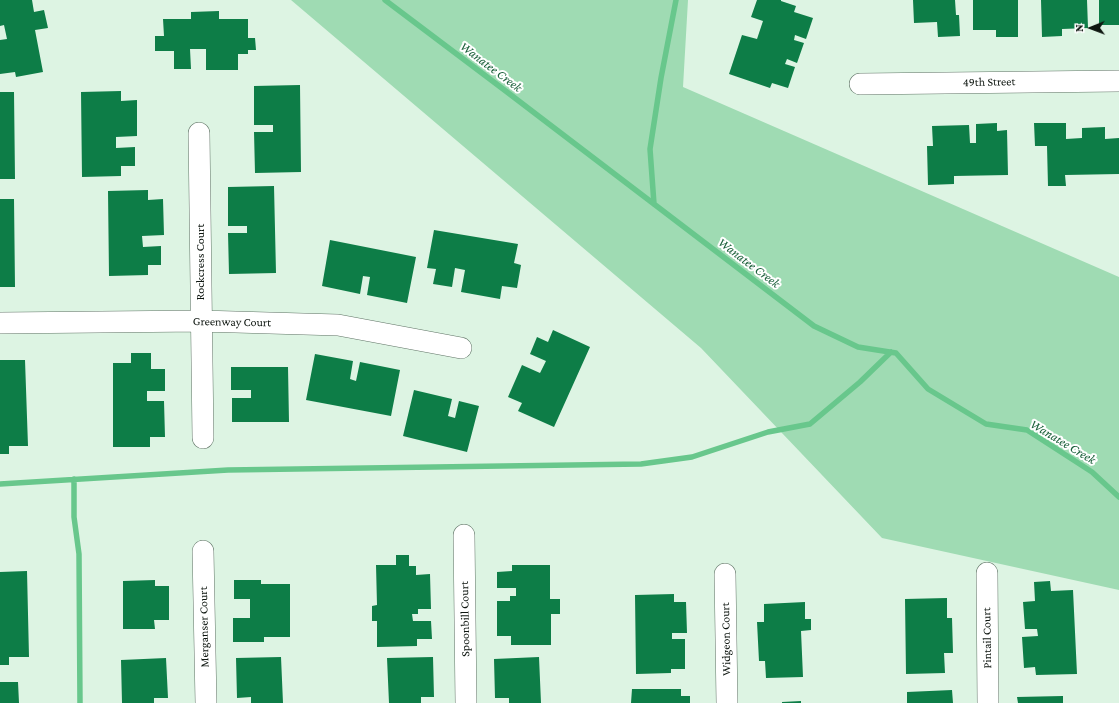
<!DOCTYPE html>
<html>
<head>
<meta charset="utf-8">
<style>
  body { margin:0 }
  #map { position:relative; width:1119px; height:703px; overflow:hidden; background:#ddf4e3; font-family:"Crimson Pro",serif }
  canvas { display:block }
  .north { position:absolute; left:1071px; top:8px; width:40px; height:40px; -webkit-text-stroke:3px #fff; paint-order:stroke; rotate:269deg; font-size:11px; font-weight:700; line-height:16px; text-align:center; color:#0e1610 }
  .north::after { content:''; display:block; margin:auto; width:14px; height:18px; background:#0e1610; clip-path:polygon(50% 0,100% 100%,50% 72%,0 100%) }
</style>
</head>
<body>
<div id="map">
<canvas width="1119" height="703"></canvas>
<div class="north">N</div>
</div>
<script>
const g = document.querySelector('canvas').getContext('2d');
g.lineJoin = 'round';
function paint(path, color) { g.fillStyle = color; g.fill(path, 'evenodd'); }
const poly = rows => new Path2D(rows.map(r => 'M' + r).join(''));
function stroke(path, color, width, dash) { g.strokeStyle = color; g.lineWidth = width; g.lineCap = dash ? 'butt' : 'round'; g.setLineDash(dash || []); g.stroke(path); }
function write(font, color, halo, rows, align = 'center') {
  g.font = font + ' "Crimson Pro",serif'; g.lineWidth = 4; g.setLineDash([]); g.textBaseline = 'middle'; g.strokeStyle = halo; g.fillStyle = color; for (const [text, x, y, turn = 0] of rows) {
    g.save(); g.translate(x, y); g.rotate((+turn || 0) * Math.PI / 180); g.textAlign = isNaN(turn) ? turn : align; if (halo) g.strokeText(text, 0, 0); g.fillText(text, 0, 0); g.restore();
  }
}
const green = poly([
  [291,0,688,0,683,87,1119,277,1119,590,882,538,701,348]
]);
const stream = poly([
  [385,0,507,92,814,326,858,347,896,353,928,389,986,424,1027,430,1092,472,1119,497],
  [654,204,650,149,661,78,676,0],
  [74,479,74,517,79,554,80,703],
  [0,484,228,470,641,464,692,457,768,432,810,424,860,382,891,352]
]);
const building = poly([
  [0,0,32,0,34,12,44,10,48,28,35,30,43,72,16,77,15,72,0,74,0,40,7,39,4,25,0,26],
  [757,0,781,0,781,1,796,6,794,12,813,18,806,39,795,35,794,40,804,43,797,63,787,59,785,64,795,67,788,88,772,83,770,88,729,74,742,35,757,39,763,21,751,17],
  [913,0,955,0,956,15,959,15,960,36,938,37,937,22,914,23],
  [973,0,1018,0,1018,37,996,37,996,30,973,30],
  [1041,0,1087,0,1088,28,1062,29,1062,36,1042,37],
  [1099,0,1119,0,1119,25,1099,25],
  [219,11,219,19,248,19,248,38,255,38,256,50,248,50,248,54,238,54,238,70,206,70,206,49,190,49,191,69,174,69,174,51,155,51,155,36,164,36,163,19,191,19,191,12],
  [300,85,301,172,255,173,254,132,273,132,273,125,254,125,254,86],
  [121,91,121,101,137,100,137,136,116,137,116,148,135,147,135,166,121,166,121,176,82,177,81,92],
  [0,92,14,92,15,179,0,179],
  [997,123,997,131,1007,130,1008,175,954,176,954,184,928,185,927,146,933,146,932,126,969,125,970,143,976,143,976,124],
  [1034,123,1066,123,1066,139,1082,138,1082,128,1105,127,1105,139,1119,138,1119,174,1065,175,1066,186,1048,186,1047,146,1035,146],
  [274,186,276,273,229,274,228,233,247,233,247,226,228,226,228,187],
  [148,190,148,200,163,199,164,235,142,236,143,247,161,246,161,265,148,265,148,275,109,276,108,191],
  [0,199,14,199,15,287,0,287],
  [434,230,518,244,514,263,521,265,517,288,502,286,500,299,461,292,465,270,455,268,452,287,433,284,436,269,427,268],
  [330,240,416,257,407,303,367,295,370,277,363,276,360,294,322,286],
  [553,330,590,347,554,427,518,411,522,403,508,397,522,365,540,373,546,361,530,354,537,337,548,342],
  [131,353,151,353,151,369,165,369,165,391,147,391,147,401,164,401,165,437,150,437,150,447,113,447,113,363,131,363],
  [315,354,353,361,350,379,356,381,360,362,400,370,391,416,306,400],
  [0,360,25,360,28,446,9,446,9,454,0,454],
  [231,367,288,367,289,422,232,422,232,398,251,398,251,390,231,390],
  [414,390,452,399,448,416,455,418,459,401,479,406,467,452,403,436],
  [396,555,409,555,409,566,416,566,416,575,430,574,431,609,418,609,418,614,412,614,413,621,431,621,432,639,417,639,417,646,377,647,377,621,372,621,372,606,377,605,376,565,396,565],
  [512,565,550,565,550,599,560,599,560,614,551,614,551,645,511,645,511,636,497,636,497,601,510,601,510,596,516,596,516,588,497,588,497,572,512,571],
  [27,571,29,657,9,657,9,665,0,665,0,572],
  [155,580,155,586,169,586,169,620,154,620,155,629,123,629,123,581],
  [234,580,261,580,261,584,290,584,290,637,264,637,264,642,233,642,233,618,250,618,250,599,234,599],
  [1050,581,1051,591,1073,590,1077,674,1036,675,1035,667,1024,668,1022,637,1038,636,1037,629,1025,629,1023,602,1035,601,1034,582],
  [674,594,674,602,686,602,687,633,672,633,672,639,685,639,685,669,671,669,671,673,636,674,635,595],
  [947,598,947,618,952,618,953,653,944,653,945,673,906,674,905,599],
  [805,602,805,619,811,619,811,630,801,631,803,677,766,678,765,661,759,661,757,622,764,622,764,604],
  [281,657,283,703,251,703,251,697,237,698,236,658],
  [433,657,434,697,421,697,421,703,389,703,387,658],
  [539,657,541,703,509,703,509,698,495,698,494,659],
  [166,658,168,698,154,698,154,703,122,703,121,660],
  [0,682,18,682,19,703,0,703],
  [632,689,681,689,681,696,690,696,690,703,631,703],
  [952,690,953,703,907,703,907,692],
  [1063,696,1063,703,1018,703,1017,697],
  [801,701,801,703,782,703,782,702]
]);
const street = poly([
  [860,84,1119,81],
  [199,133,203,438],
  [0,323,201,321,338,325,461,348],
  [464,535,466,703],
  [203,551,206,703],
  [987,573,988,703],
  [725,574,727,703]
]);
const streetNames = [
  ["49th Street",989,82,-1],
  ["Rockcress Court",200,262,-90],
  ["Greenway Court",232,322,1],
  ["Spoonbill Court",465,619,-91],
  ["Merganser Court",204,627,-91],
  ["Pintail Court",987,638,-91],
  ["Widgeon Court",726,639,-91]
];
const waterNames = [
  ["Wanatee Creek",491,67,37],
  ["Wanatee Creek",749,263,37],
  ["Wanatee Creek",1063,442,31]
];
paint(green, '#9fdbb3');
stroke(stream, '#68c78c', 5.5);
paint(building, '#0d7d47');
stroke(street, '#607466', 22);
stroke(street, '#fff', 21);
write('12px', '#0e1610', '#fff', streetNames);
write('italic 13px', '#185e38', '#fff', waterNames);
</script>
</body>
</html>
